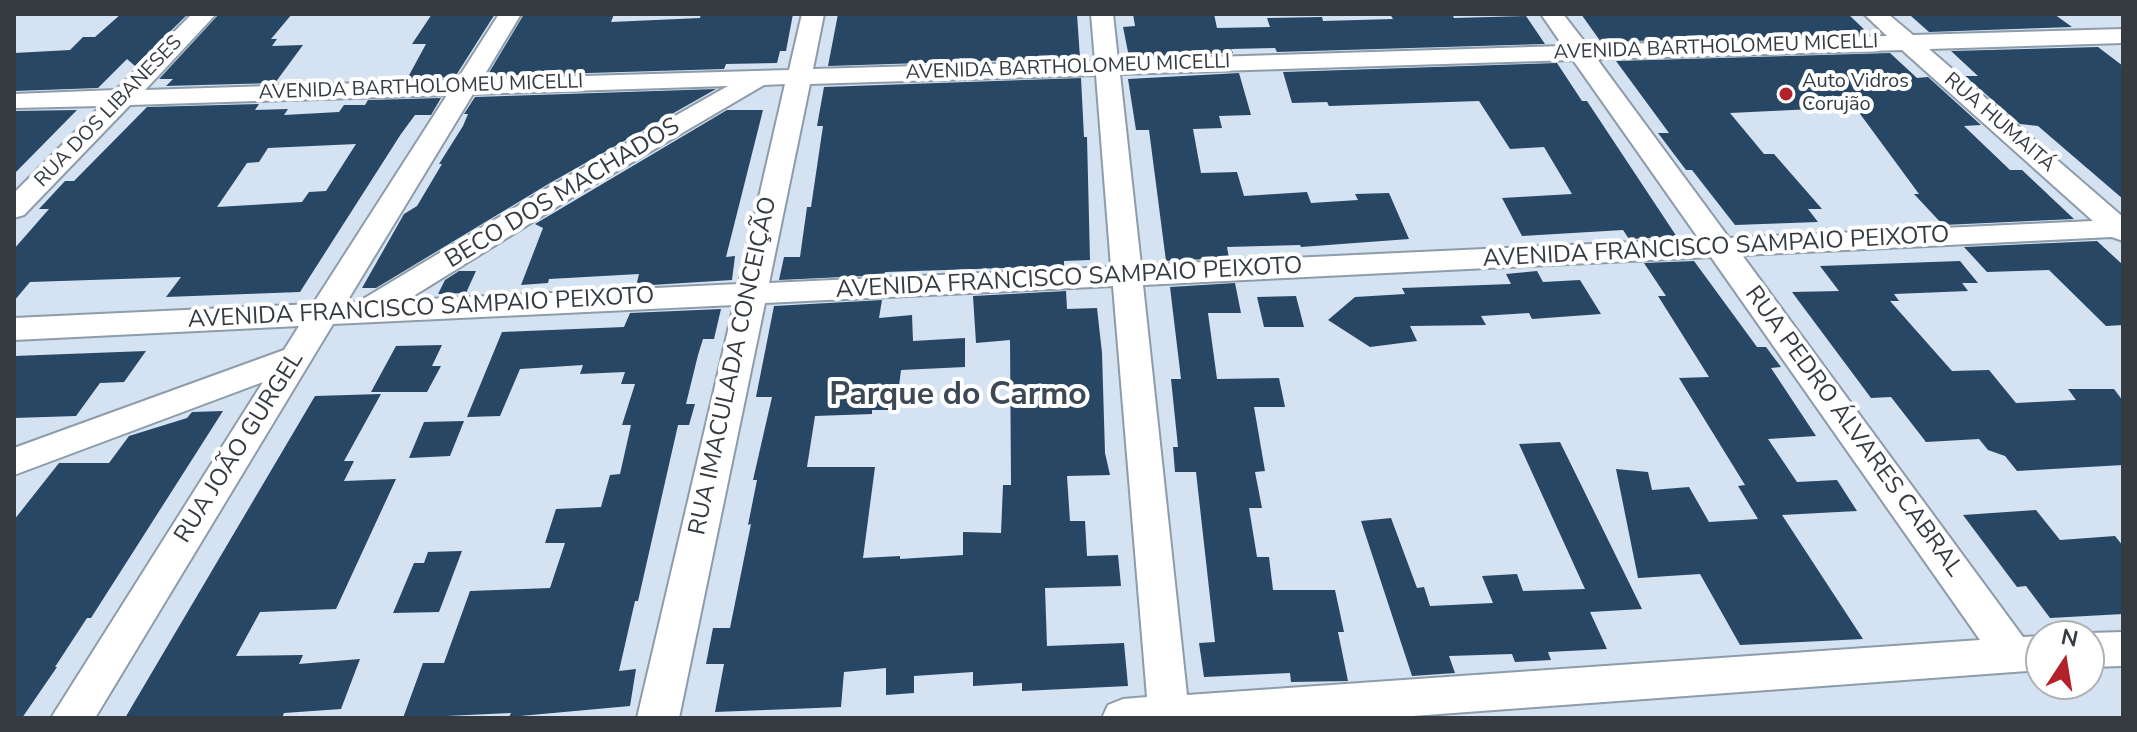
<!DOCTYPE html>
<html>
<head>
<meta charset="utf-8">
<style>
  body { margin:0 }
  #map { position:relative; width:2137px; height:732px; overflow:hidden; background:#d4e2f1; font-family:"Nunito Sans",sans-serif }
  canvas { display:block }
  .frame { position:absolute; inset:0; border:16px solid #353b41; pointer-events:none }
  .north { position:absolute; left:2025px; top:620px; width:80px; height:80px; box-sizing:border-box; background:#fff; border:2px solid #aeb1b3; border-radius:50%; rotate:12deg; font-size:22px; font-weight:700; line-height:32px; text-align:center; color:#353b41 }
  .north::after { content:''; display:block; margin:auto; width:28px; height:36px; background:#b3222b; clip-path:polygon(50% 0,100% 100%,50% 72%,0 100%) }
</style>
</head>
<body>
<div id="map">
<canvas width="2137" height="732"></canvas>
<div class="frame"></div>
<div class="north">N</div>
</div>
<script>
const g = document.querySelector('canvas').getContext('2d');
g.lineJoin = 'round';
function paint(path, color) { g.fillStyle = color; g.fill(path, 'evenodd'); }
const poly = rows => new Path2D(rows.map(r => 'M' + r).join(''));
function stroke(path, color, width, dash) { g.strokeStyle = color; g.lineWidth = width; g.lineCap = dash ? 'butt' : 'round'; g.setLineDash(dash || []); g.stroke(path); }
function write(font, color, halo, rows, align = 'center') {
  g.font = font + ' "Nunito Sans",sans-serif'; g.lineWidth = 8; g.setLineDash([]); g.textBaseline = 'middle'; g.strokeStyle = halo; g.fillStyle = color; for (const [text, x, y, turn = 0] of rows) {
    g.save(); g.translate(x, y); g.rotate((+turn || 0) * Math.PI / 180); g.textAlign = isNaN(turn) ? turn : align; if (halo) g.strokeText(text, 0, 0); g.fillText(text, 0, 0); g.restore();
  }
}
const building = poly([
  [121,14,188,14,135,66,127,59,98,88,14,91,14,53,70,50,83,37,95,37],
  [219,14,292,14,271,39,277,39,272,46,303,45,275,83,166,86,173,79,159,79],
  [432,14,495,14,455,77,407,79,426,44,412,44],
  [524,14,614,14,611,22,700,18,701,14,793,14,786,51,780,51,777,63,726,64,724,69,487,76],
  [838,14,1077,14,1080,58,828,66],
  [1133,14,1214,14,1217,28,1270,27,1267,18,1322,17,1323,21,1393,19,1390,14,1452,14,1454,18,1526,16,1545,44,1277,52,1275,48,1231,49,1233,53,1129,57,1123,27,1135,26],
  [1581,14,1848,14,1869,34,1601,42],
  [1921,14,2054,14,2072,27,1929,32,1911,16,1923,16],
  [2098,47,2123,66,2123,199,2038,126,2020,124,1965,76,1978,76,1951,51],
  [1890,53,1917,78,1928,77,1981,125,1964,126,2010,170,2022,170,2074,219,1943,225,1914,194,1919,194,1855,107,1730,113,1764,154,1774,154,1822,209,1808,209,1818,222,1735,225,1692,170,1686,170,1658,133,1669,133,1616,61],
  [1557,63,1582,101,1587,101,1677,237,1629,239,1623,230,1522,236,1502,198,1572,194,1544,147,1510,149,1479,101,1329,106,1327,102,1292,103,1283,72],
  [1239,73,1251,115,1219,116,1222,128,1193,129,1201,173,1237,172,1244,196,1307,192,1311,203,1358,200,1355,194,1389,193,1409,239,1301,247,1300,245,1227,247,1229,258,1166,261,1149,130,1136,130,1128,79],
  [1081,78,1084,137,1087,137,1090,260,1064,261,1064,266,885,272,885,275,779,280,784,257,800,257,807,207,811,207,823,126,817,126,824,87],
  [716,89,550,183,376,288,362,288,404,214,417,206,442,164,439,164,463,126,468,114,464,114,475,97],
  [441,98,431,115,415,115,401,134,300,292,166,297,181,277,30,282,14,301,14,249,49,209,39,209,65,181,74,181,147,107,259,104,255,110,288,109,284,115,339,112,344,105,365,105,368,100],
  [356,144,326,191,309,192,302,202,217,207,247,163,259,162,268,148],
  [77,110,14,174,14,111],
  [727,110,763,110,726,257,735,256,732,280,636,286,639,274,549,279,548,283,521,285,543,228,535,224],
  [2097,241,2123,265,2123,325,2106,326,2049,270,1987,272,1964,247],
  [1694,261,1757,347,1766,347,1781,367,1771,368,1816,436,1768,439,1797,482,1837,480,1857,511,1782,515,1863,639,1740,645,1700,574,1638,578,1616,469,1648,472,1652,490,1689,487,1709,522,1758,519,1738,486,1745,485,1679,378,1709,377,1658,296,1666,296,1644,263],
  [1960,261,1978,283,1962,283,1968,291,1894,294,1899,301,1890,301,1952,371,1989,370,2016,403,2076,400,2068,389,2114,389,2123,401,2123,465,2017,471,2005,456,1988,450,1979,439,1926,442,1891,397,1871,398,1792,292,1839,291,1820,266],
  [459,271,476,271,466,293,438,294,445,280],
  [1537,271,1543,282,1580,280,1601,314,1532,319,1529,313,1481,316,1486,325,1410,326,1417,341,1370,347,1328,320,1355,297,1405,294,1402,288,1511,284,1506,274],
  [1235,283,1241,313,1208,313,1217,379,1279,378,1285,407,1254,407,1265,471,1255,472,1262,508,1249,508,1257,557,1269,557,1273,590,1335,590,1344,632,1338,632,1348,681,1291,682,1290,673,1204,677,1199,643,1215,642,1196,472,1175,472,1173,447,1178,447,1171,379,1181,379,1170,287],
  [1066,291,1067,309,1097,308,1102,353,1105,453,1110,475,1067,476,1070,521,1085,521,1087,556,1118,555,1121,586,1045,588,1047,646,1124,643,1128,686,1022,691,1022,683,973,686,973,672,914,676,914,693,886,695,886,668,844,672,841,707,715,712,724,664,706,664,713,628,730,628,751,524,748,525,757,480,753,480,772,397,756,397,774,306,882,300,879,318,912,315,913,341,965,338,965,367,901,370,896,410,872,410,872,414,815,416,807,467,875,467,863,558,900,556,900,559,963,555,963,532,1001,533,1003,485,1011,485,1010,340,976,343,973,296],
  [1296,296,1304,327,1264,327,1257,297],
  [721,309,714,339,703,339,698,355,686,404,695,404,689,425,678,425,638,601,635,601,619,671,636,669,630,706,509,717,511,713,403,718,423,663,444,663,470,591,550,588,565,543,545,543,556,509,601,507,610,475,620,474,631,425,622,425,635,384,621,384,625,372,580,374,583,365,520,369,500,416,467,417,502,332,624,327,630,313],
  [442,345,432,366,441,366,427,392,371,392,396,346],
  [146,351,124,382,100,383,76,416,14,418,14,356],
  [381,394,344,461,354,461,344,481,396,479,336,609,260,612,236,656,303,655,299,664,360,659,341,709,284,713,282,718,125,718,315,396],
  [223,411,91,618,87,618,55,667,57,667,22,718,14,718,14,520,59,463,109,463,129,436,187,418,192,412],
  [464,421,450,456,409,458,424,422],
  [1560,442,1642,609,1590,612,1607,649,1548,652,1551,660,1515,662,1512,654,1449,656,1455,673,1412,676,1361,521,1391,518,1417,588,1424,587,1430,606,1493,603,1482,576,1517,574,1523,591,1585,589,1519,444],
  [2036,510,2060,540,2115,536,2123,546,2123,614,2050,618,2026,586,2017,587,1963,515],
  [462,551,439,612,393,613,414,563,424,563,428,552]
]);
const minor = poly([
  [192,14,216,14,145,90,457,80,499,14,521,14,482,79,789,70,802,14,824,14,813,69,1095,61,1091,14,1113,14,1118,60,1563,46,1541,14,1563,14,1587,45,1887,36,1864,14,1888,14,1913,35,2123,29,2123,43,1929,49,2123,217,2123,241,2112,237,1742,255,2023,637,2041,636,2042,636,2041,670,1385,718,1102,718,1108,705,1123,699,1147,697,1113,286,765,303,679,718,637,718,734,305,333,324,95,718,51,718,263,382,14,475,14,448,284,350,299,326,14,340,14,318,313,304,447,95,130,105,24,215,14,218,14,193,101,106,14,108,14,94,116,90,192,14],
  [1902,50,2093,221,1729,238,1597,59,1902,50],
  [1573,60,1699,239,1141,265,1120,74,1573,60],
  [1096,75,1111,267,769,283,810,84,1096,75],
  [785,84,739,284,407,300,571,198,764,85,785,84],
  [728,86,551,186,358,302,346,303,473,94,728,86],
  [1711,257,1980,640,1187,695,1143,285,1711,257],
  [2123,632,2123,666,2089,667,2089,636,2080,636,2089,633,2123,632]
]);
const markers = [
  [1786,94,8,"#b3222b"]
];
const farStreetnames = [
  ["AVENIDA BARTHOLOMEU MICELLI",1716,48,-2],
  ["AVENIDA BARTHOLOMEU MICELLI",1068,68,-2],
  ["AVENIDA BARTHOLOMEU MICELLI",421,88,-2],
  ["RUA DOS LIBANESES",109,112,-46],
  ["RUA HUMAITÁ",1999,123,41]
];
const farPoinames = [
  ["Auto Vidros",1802,82],
  ["Corujão",1802,105]
];
const streetNames = [
  ["BECO DOS MACHADOS",563,194,-31],
  ["AVENIDA FRANCISCO SAMPAIO PEIXOTO",1716,248,-3],
  ["AVENIDA FRANCISCO SAMPAIO PEIXOTO",1069,279,-3],
  ["AVENIDA FRANCISCO SAMPAIO PEIXOTO",421,309,-3],
  ["RUA IMACULADA CONCEIÇÃO",734,366,-78],
  ["RUA PEDRO ÁLVARES CABRAL",1853,432,54],
  ["RUA JOÃO GURGEL",240,448,-58]
];
const districtNames = [
  ["Parque do Carmo",958,396]
];
paint(building, '#274765');
stroke(minor, '#8e9caa', 4);
paint(minor, '#fff');
for (const [x, y, r, color] of markers) { const dot = new Path2D(); dot.arc(x, y, r, 0, 2 * Math.PI); g.fillStyle = color; g.fill(dot); stroke(dot, '#fff', 3); }
write('20px', '#353b41', '#fff', farStreetnames);
write('20px', '#353b41', '#fff', farPoinames, 'left');
write('24px', '#353b41', '#fff', streetNames);
write('bold 32px', '#3c4854', '#fff', districtNames);
</script>
</body>
</html>
